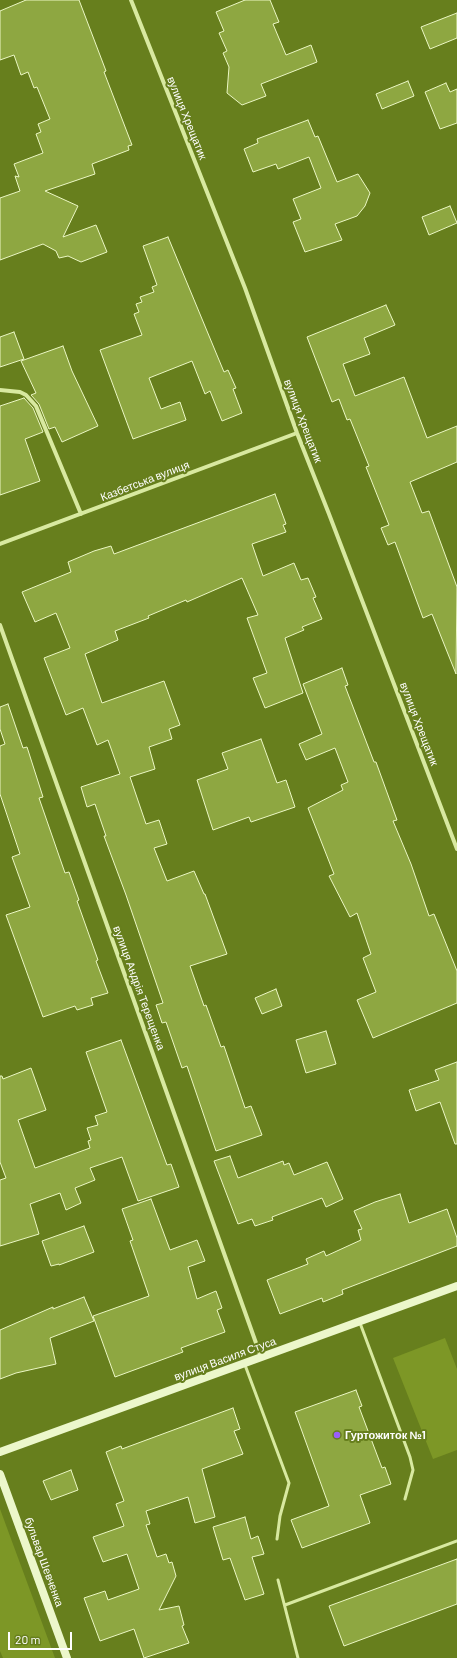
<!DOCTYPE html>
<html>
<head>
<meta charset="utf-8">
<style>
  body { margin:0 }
  #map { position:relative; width:457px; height:1658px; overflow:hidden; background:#677f1d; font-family:Barlow,sans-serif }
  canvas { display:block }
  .scale { position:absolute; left:8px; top:1632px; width:64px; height:18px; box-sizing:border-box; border:2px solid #fff; border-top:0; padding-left:5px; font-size:12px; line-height:14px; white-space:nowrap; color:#fff; -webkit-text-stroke:3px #677f1d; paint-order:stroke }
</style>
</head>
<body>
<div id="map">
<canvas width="457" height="1658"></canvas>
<div class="scale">20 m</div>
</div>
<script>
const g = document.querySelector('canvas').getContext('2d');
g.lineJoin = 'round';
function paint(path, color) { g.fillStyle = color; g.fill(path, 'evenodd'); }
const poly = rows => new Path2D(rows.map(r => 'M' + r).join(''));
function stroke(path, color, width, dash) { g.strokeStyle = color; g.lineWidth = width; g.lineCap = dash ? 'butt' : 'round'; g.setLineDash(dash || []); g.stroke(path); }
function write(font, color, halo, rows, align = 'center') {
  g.font = font + ' Barlow,sans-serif'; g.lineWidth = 4; g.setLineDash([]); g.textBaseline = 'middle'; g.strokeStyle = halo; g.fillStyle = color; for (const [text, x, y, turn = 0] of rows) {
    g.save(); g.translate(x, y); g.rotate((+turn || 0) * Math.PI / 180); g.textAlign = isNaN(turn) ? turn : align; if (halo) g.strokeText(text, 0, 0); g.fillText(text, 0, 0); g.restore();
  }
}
const green = poly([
  [445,1338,457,1369,457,1450,433,1459,393,1358],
  [0,1509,55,1658,3,1658,0,1651]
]);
const building = poly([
  [26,0,79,0,106,71,104,72,132,145,128,146,129,150,92,164,95,174,45,191,78,206,63,237,96,225,107,252,81,262,68,256,59,258,56,251,43,244,0,260,0,198,20,191,15,176,19,177,14,164,43,153,36,134,41,132,38,124,50,119,37,87,34,88,28,72,21,75,14,55,0,60,0,11,26,0],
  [245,0,270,0,279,22,273,24,286,55,311,45,317,62,261,84,266,96,242,105,227,93,229,67,223,53,227,51,219,33,224,31,216,12,245,0],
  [457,13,457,38,430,49,421,27,457,13],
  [408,81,414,96,382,109,376,94,408,81],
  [446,83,450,92,457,89,457,123,440,129,425,92,446,83],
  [308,120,315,137,318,136,337,182,358,174,370,193,365,206,357,216,335,224,342,240,305,252,293,222,301,219,293,199,321,188,309,157,278,169,276,164,253,172,244,149,258,143,257,139,308,120],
  [450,206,457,223,429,235,422,217,450,206],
  [168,237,224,372,228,370,236,388,233,389,242,413,222,421,210,391,205,394,192,361,149,378,161,409,180,402,186,420,133,439,100,350,142,335,134,314,139,312,136,304,142,302,140,297,154,292,152,287,157,285,143,246,168,237],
  [386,305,395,325,364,338,370,354,343,364,355,396,404,377,427,438,457,426,457,462,410,482,422,513,429,511,457,587,456,674,432,614,423,618,395,542,388,545,381,528,389,525,366,467,369,466,350,419,347,420,339,399,332,402,307,337,386,305],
  [14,332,24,359,0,367,0,337,14,332],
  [63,346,72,371,98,426,62,442,55,427,49,429,39,404,31,395,36,393,21,361,63,346],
  [24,398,33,408,43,432,25,439,40,481,0,495,0,406,24,398],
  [275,494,286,524,283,525,286,532,252,544,263,576,294,563,301,580,308,578,316,597,313,598,322,619,302,627,304,630,285,638,303,693,265,708,253,678,267,673,247,618,258,615,242,578,187,602,186,600,148,616,149,618,115,631,118,640,85,654,102,703,164,681,180,725,169,729,172,739,149,747,155,769,130,777,146,824,159,820,167,844,154,848,167,881,194,871,204,894,205,894,227,954,190,966,204,1006,206,1005,221,1047,224,1046,245,1108,251,1106,262,1135,216,1151,187,1066,182,1068,166,1022,162,1023,156,1005,163,1003,126,895,104,836,106,836,95,804,87,807,81,787,120,774,108,740,97,745,83,708,66,715,44,658,70,648,56,613,35,622,22,592,71,572,68,562,94,551,111,546,114,554,275,494],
  [342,668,348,685,345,686,374,762,376,762,397,820,393,821,411,864,429,916,434,914,457,971,457,1003,373,1038,357,1000,376,992,363,958,371,954,357,913,350,917,329,876,334,874,308,808,343,790,341,785,348,782,335,748,306,760,299,744,322,734,303,684,342,668],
  [8,704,23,748,27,747,43,797,39,798,65,873,69,872,79,900,77,901,98,960,96,961,108,993,91,998,93,1005,77,1010,75,1006,43,1017,6,915,30,907,12,857,20,854,0,794,0,746,5,744,0,729,0,707,8,704],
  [261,739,277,783,286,780,295,807,251,822,249,817,213,830,197,780,228,769,222,753,261,739],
  [276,989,282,1006,262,1014,255,998,276,989],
  [326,1031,336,1064,306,1073,296,1040,326,1031],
  [121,1040,167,1165,171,1164,179,1187,138,1201,122,1157,90,1168,95,1180,75,1188,81,1203,66,1210,60,1193,30,1204,39,1234,0,1246,0,1180,6,1178,0,1162,0,1076,2,1076,3,1079,31,1068,46,1110,18,1120,35,1168,90,1148,88,1141,91,1140,87,1128,98,1125,95,1116,107,1112,86,1052,121,1040],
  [457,1062,457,1144,455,1144,440,1102,416,1111,409,1090,439,1080,435,1070,457,1062],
  [230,1156,238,1178,283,1161,284,1165,289,1163,294,1175,327,1162,343,1199,326,1207,322,1198,272,1217,273,1220,255,1226,252,1219,238,1224,214,1161,230,1156],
  [400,1194,409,1223,447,1209,457,1238,457,1246,342,1290,343,1294,323,1302,322,1298,280,1314,267,1280,308,1264,306,1259,324,1251,326,1256,361,1240,358,1230,362,1229,354,1211,375,1202,400,1194],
  [151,1199,170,1250,197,1240,205,1261,188,1267,197,1299,216,1291,222,1308,217,1310,225,1332,181,1348,183,1352,115,1377,93,1316,149,1296,130,1241,133,1240,122,1209,151,1199],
  [84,1226,94,1252,59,1265,59,1264,51,1266,42,1241,84,1226],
  [84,1297,94,1321,50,1338,56,1364,16,1373,0,1379,0,1330,53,1307,53,1309,84,1297],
  [356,1390,362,1406,359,1407,382,1468,385,1467,391,1484,360,1495,370,1523,302,1548,291,1520,329,1506,295,1412,356,1390],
  [233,1408,240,1429,234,1431,243,1454,202,1469,215,1517,195,1523,188,1497,146,1511,150,1524,146,1525,157,1557,166,1554,169,1563,172,1562,176,1576,159,1610,179,1606,184,1625,182,1626,189,1643,144,1658,134,1629,100,1641,84,1598,105,1591,108,1600,139,1589,127,1554,103,1562,93,1537,124,1526,116,1504,124,1501,106,1452,121,1446,122,1449,233,1408],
  [71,1470,78,1490,51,1500,43,1481,71,1470],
  [245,1517,251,1539,258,1536,264,1554,252,1557,264,1594,245,1600,230,1558,223,1560,213,1527,245,1517],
  [457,1559,457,1604,344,1646,329,1606,457,1559]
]);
const lane = poly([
  [360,1323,410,1457,413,1470,405,1499],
  [245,1365,289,1483,280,1516,277,1539],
  [278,1580,298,1658],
  [285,1605,457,1541]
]);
const street = poly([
  [131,0,245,288,297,433,329,514,457,849],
  [0,390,20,392,26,395,36,406,81,514],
  [0,544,297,433],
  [0,625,261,1357]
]);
const secondary = poly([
  [0,1452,457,1286],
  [0,1474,67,1658]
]);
const markers = [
  [337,1435,4,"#9a5ef9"]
];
const streetNames = [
  ["вулиця Хрещатик",187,118,68],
  ["вулиця Хрещатик",303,421,69],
  ["Казбетська вулиця",145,481,-21],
  ["вулиця Хрещатик",419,724,69],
  ["вулиця Андрія Терещенка",139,988,70],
  ["вулиця Василя Стуса",225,1359,-20],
  ["бульвар Шевченка",44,1562,70]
];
const poiNames = [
  ["Гуртожиток №1",345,1435]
];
paint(green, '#7d9726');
paint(building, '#8ea741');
stroke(building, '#ebf7c4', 1);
stroke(lane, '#d8e9a0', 3);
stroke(street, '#d8e9a0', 4);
stroke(secondary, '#ecf7cb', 8);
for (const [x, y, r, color] of markers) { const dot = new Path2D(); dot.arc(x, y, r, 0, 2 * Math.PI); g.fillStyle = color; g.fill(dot); stroke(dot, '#677f1d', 1.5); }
write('11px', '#fff', '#677f1d', streetNames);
write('bold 11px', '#fff', '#677f1d', poiNames, 'left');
</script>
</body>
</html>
